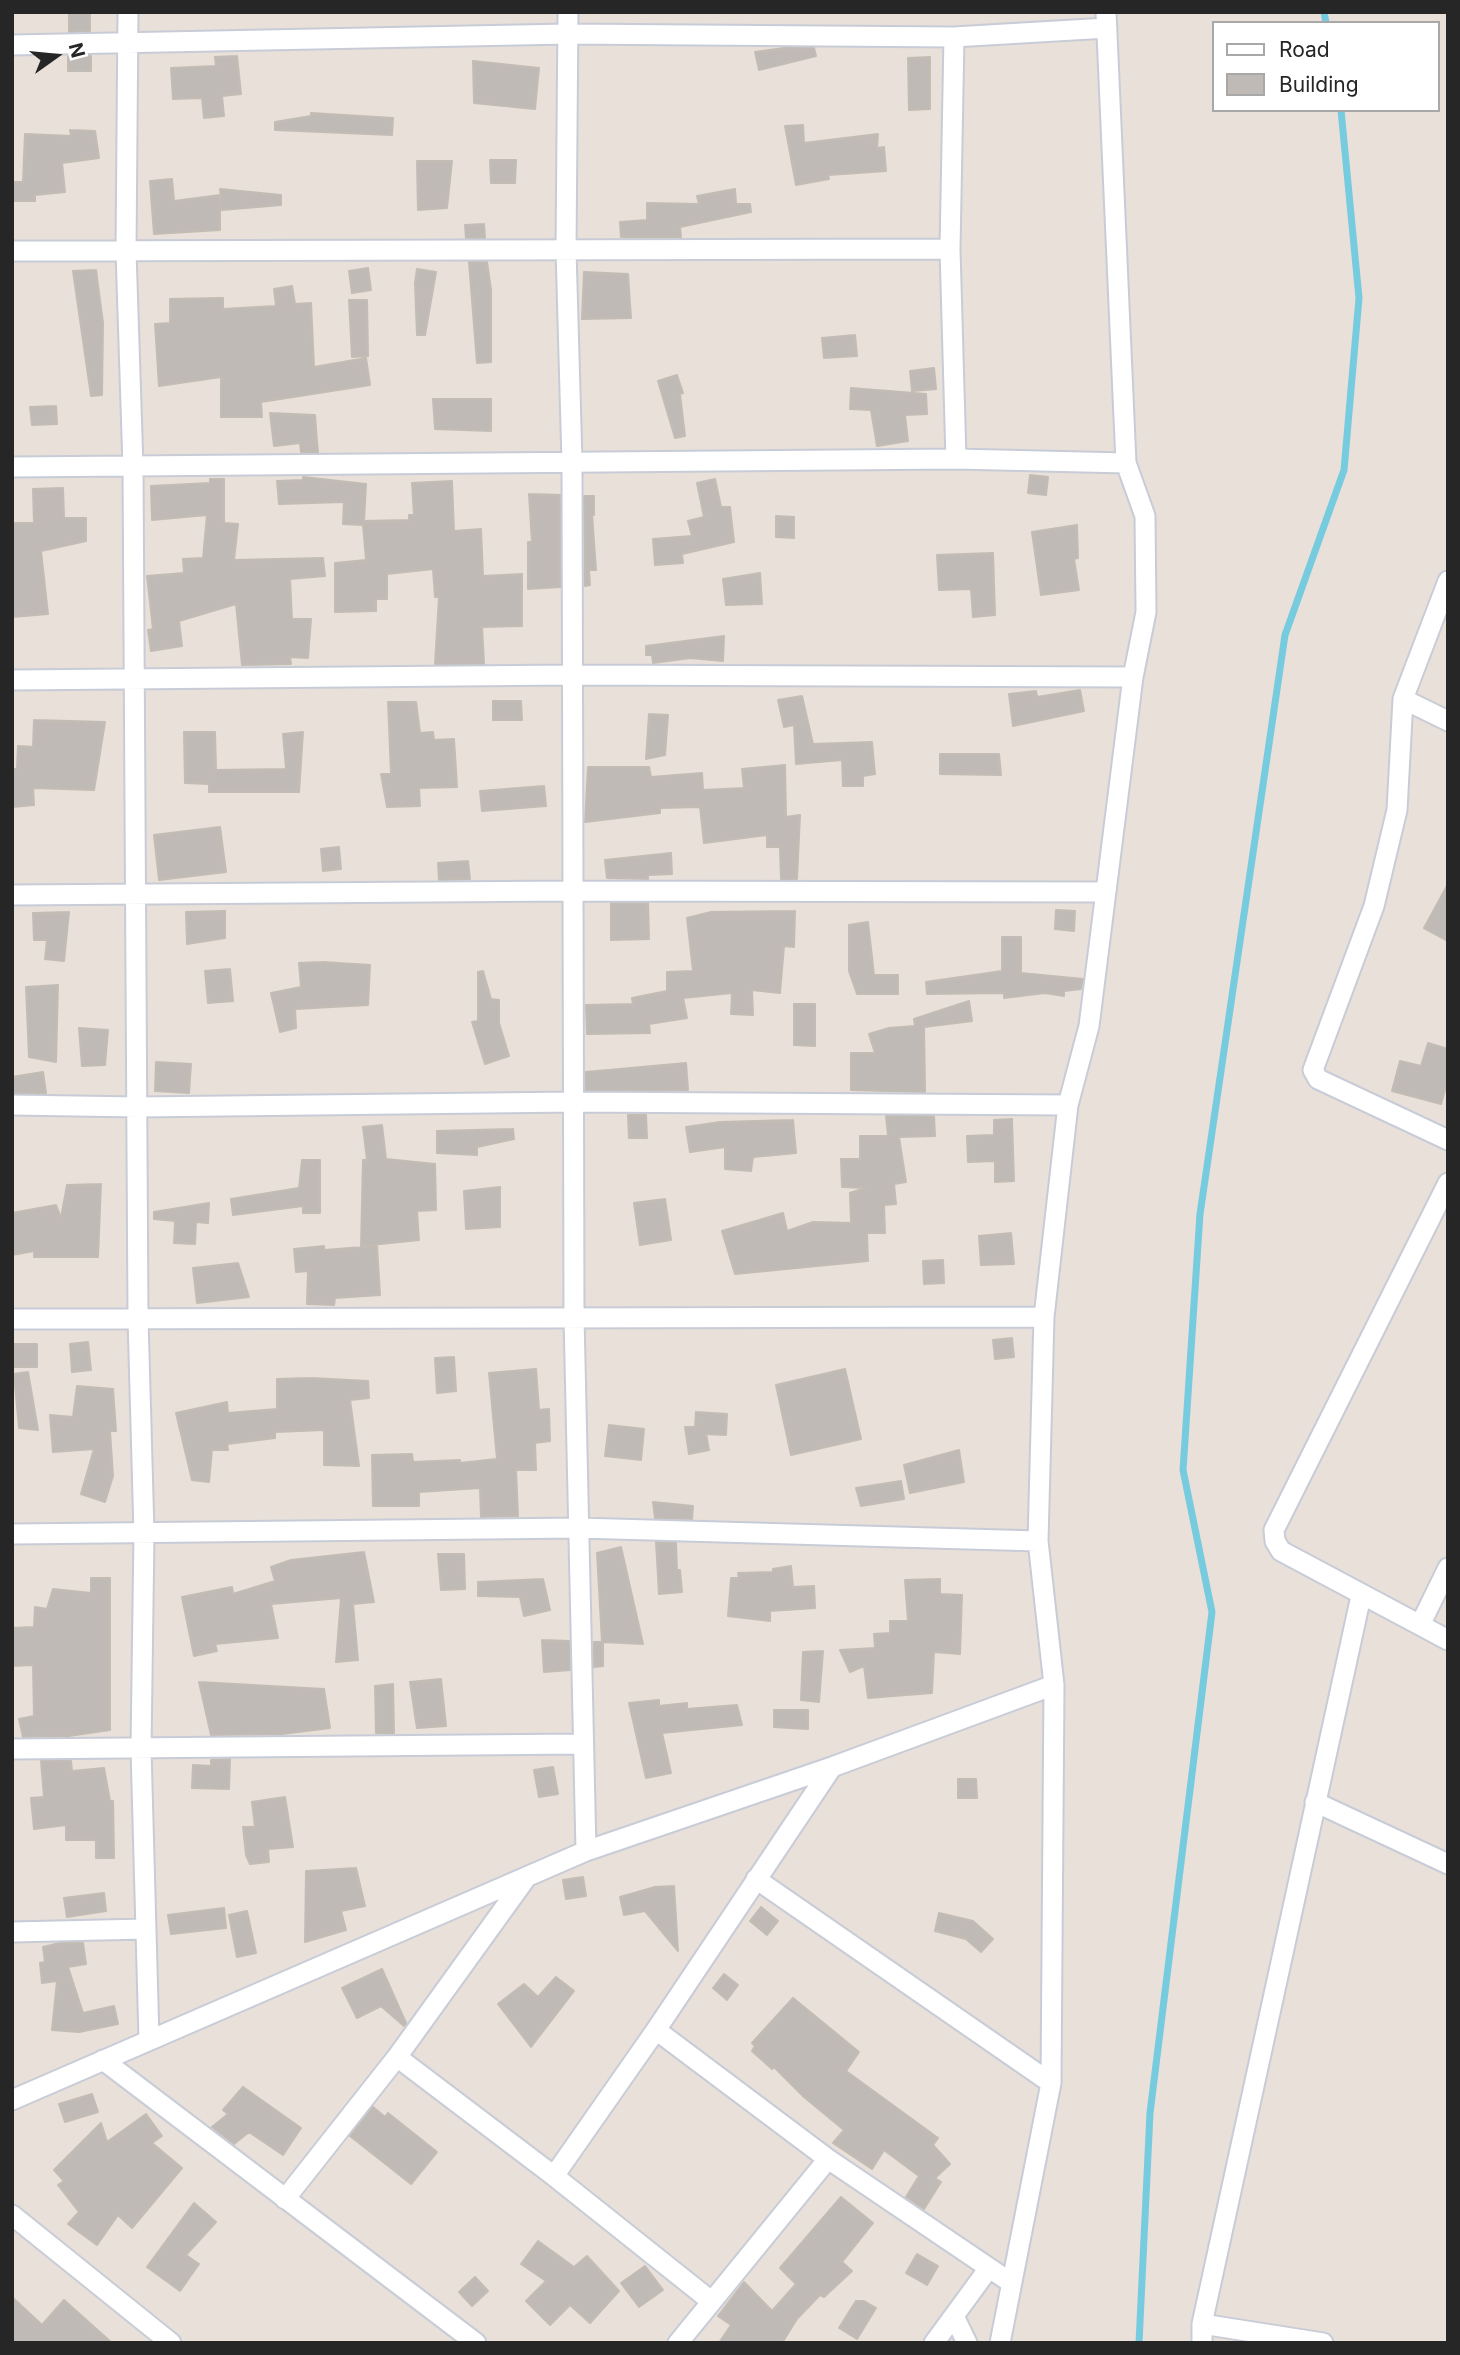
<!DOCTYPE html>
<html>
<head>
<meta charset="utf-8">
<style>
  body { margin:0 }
  #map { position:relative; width:1460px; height:2355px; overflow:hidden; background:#e8e0d9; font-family:Inter,sans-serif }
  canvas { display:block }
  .frame { position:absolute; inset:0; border:14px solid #262626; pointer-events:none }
  .legend { position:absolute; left:1212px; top:21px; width:228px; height:91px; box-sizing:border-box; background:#fff; border:2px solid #a8a8a8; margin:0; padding:9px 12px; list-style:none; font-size:21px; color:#262626 }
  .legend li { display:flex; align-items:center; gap:14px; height:35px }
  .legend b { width:35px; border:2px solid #a8a8a8 }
  .north { position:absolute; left:21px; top:21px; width:70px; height:70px; -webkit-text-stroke:5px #fff; paint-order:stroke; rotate:75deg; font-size:19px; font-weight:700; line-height:28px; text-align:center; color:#262626 }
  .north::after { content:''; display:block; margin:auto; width:24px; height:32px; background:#262626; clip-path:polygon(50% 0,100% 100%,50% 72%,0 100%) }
</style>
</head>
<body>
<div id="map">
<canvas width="1460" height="2355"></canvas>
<div class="frame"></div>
<ul class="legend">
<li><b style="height:9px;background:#fff"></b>Road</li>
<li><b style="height:19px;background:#c0bab6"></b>Building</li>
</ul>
<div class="north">N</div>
</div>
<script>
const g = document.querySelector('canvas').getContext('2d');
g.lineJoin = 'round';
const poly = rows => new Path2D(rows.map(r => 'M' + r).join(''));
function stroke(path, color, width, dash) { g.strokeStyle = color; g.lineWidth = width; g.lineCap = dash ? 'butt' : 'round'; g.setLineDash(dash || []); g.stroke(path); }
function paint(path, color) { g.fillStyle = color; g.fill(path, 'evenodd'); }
const stream = poly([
  [1324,12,1326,23],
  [1139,2343,1150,2113,1212,1612,1183,1470,1200,1214,1285,635,1344,470,1359,298,1341,110]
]);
const building = poly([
  [69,12,90,12,90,31,69,32,69,12],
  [784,48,814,48,816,56,759,70,755,52,784,48],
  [68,56,91,56,91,71,68,71,68,56],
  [237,56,241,94,222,96,224,116,204,118,202,98,173,99,171,68,216,66,215,57,237,56],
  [930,57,930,109,909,110,908,58,930,57],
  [473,61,539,68,535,109,474,103,473,61],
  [311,113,393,118,392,135,275,130,275,122,311,116,311,113],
  [803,125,804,143,878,134,877,148,884,147,886,171,828,175,829,179,796,185,785,126,803,125],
  [70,130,95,131,99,158,62,163,65,192,35,195,35,201,12,201,12,182,23,182,25,134,71,136,70,130],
  [490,160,516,160,515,183,491,183,490,160],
  [417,161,452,161,447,208,418,210,417,161],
  [172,179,174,201,220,195,220,230,154,234,150,181,172,179],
  [220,189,281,195,281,205,222,210,220,189],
  [735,189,736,204,750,204,751,212,680,227,681,237,621,237,620,222,647,220,647,203,699,204,697,196,735,189],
  [484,224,485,238,466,238,465,225,484,224],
  [469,262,487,262,491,290,491,362,477,363,469,262],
  [368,268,371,290,352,293,349,271,368,268],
  [417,269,436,272,425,335,417,335,415,283,417,269],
  [96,270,103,323,102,395,91,396,73,271,96,270],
  [584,272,628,274,631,318,582,319,584,272],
  [292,286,295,304,311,303,314,367,366,358,370,385,261,402,262,417,221,417,221,377,159,386,155,324,170,323,170,299,223,298,223,309,276,306,274,289,292,286],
  [349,300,367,300,368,356,352,357,349,300],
  [855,335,857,356,824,358,822,338,855,335],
  [934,368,936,389,912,391,910,371,934,368],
  [677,375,683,393,680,394,685,436,675,438,658,381,677,375],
  [851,388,926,394,927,414,905,415,908,441,877,446,871,410,850,409,851,388],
  [433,399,491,399,491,431,435,429,433,399],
  [56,406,57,424,32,425,30,407,56,406],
  [270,413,315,415,317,442,308,443,317,442,318,452,301,452,300,443,274,446,270,413],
  [1030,475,1048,477,1046,495,1028,493,1030,475],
  [303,477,366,484,364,521,409,520,409,515,414,515,412,483,452,481,454,531,481,529,483,576,522,574,522,626,482,627,484,664,435,664,439,597,435,597,433,569,387,574,387,599,376,599,376,611,335,612,335,563,366,560,363,525,343,524,344,502,279,504,277,481,303,480,303,477],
  [210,479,224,479,224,523,238,524,234,560,323,558,325,576,290,579,292,619,311,619,308,658,290,657,291,664,242,665,236,604,179,621,182,646,151,651,148,630,153,629,147,576,184,573,183,559,203,558,207,515,152,520,151,486,210,483,210,479],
  [715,479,721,507,730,507,734,542,682,554,683,563,655,565,653,539,692,536,688,521,704,517,697,483,715,479],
  [63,488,64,518,86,518,86,541,41,551,48,614,12,617,12,523,34,523,33,489,63,488],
  [529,494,560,495,560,587,528,589,528,542,532,542,529,494],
  [584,496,594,496,594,515,592,514,596,570,589,570,590,585,585,586,584,496],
  [776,516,794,517,794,538,776,537,776,516],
  [1077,525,1078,558,1074,559,1079,590,1041,595,1032,532,1077,525],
  [993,553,995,615,973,617,971,589,939,590,937,555,993,553],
  [760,573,762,604,726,605,723,579,760,573],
  [724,636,723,661,690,658,653,663,652,655,646,655,646,646,724,636],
  [1080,690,1084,711,1013,726,1009,694,1036,691,1037,697,1080,690],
  [802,696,813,744,872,742,875,774,863,776,863,786,843,786,842,760,796,764,794,725,784,727,778,700,802,696],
  [493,701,521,701,522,720,493,720,493,701],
  [388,702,416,702,420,733,433,732,434,740,454,739,457,787,419,788,420,806,387,807,381,774,391,774,388,702],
  [649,714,668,715,665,755,646,759,649,714],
  [34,720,105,722,94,790,33,788,34,805,12,807,12,769,17,769,18,746,33,747,34,720],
  [184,732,215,732,216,770,286,769,283,734,303,732,299,792,209,792,209,784,185,783,184,732],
  [940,754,999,754,1001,775,940,774,940,754],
  [785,765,786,817,800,815,797,879,781,879,780,847,767,847,767,835,704,843,700,807,660,808,660,813,585,822,588,767,649,767,651,777,702,773,703,790,744,788,742,769,785,765],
  [544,786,546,806,482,811,480,791,544,786],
  [220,827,226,872,159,880,154,835,220,827],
  [339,847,341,869,323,871,321,849,339,847],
  [671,853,672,874,648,875,648,879,607,878,605,860,671,853],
  [468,861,470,879,439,880,438,863,468,861],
  [1448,884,1448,941,1424,928,1448,884],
  [611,903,648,903,649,939,611,940,611,903],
  [1056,910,1075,911,1074,931,1055,929,1056,910],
  [225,911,225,938,187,944,186,912,225,911],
  [795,911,794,947,784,946,780,993,752,990,753,1015,731,1014,732,993,683,998,687,1018,649,1024,650,1033,587,1034,586,1005,633,1004,632,998,667,991,667,972,693,971,687,918,711,912,795,911],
  [69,912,64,961,45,959,47,940,34,940,33,913,69,912],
  [868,922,874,975,898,975,898,994,857,994,849,971,849,925,868,922],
  [1002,937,1021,937,1021,973,1083,979,1081,989,1064,991,1064,996,1045,993,1004,998,1004,993,927,994,926,982,1002,971,1002,937],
  [322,962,370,965,368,1005,295,1009,296,1028,280,1032,271,993,301,987,299,963,322,962],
  [230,969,233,1001,208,1003,205,971,230,969],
  [483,971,491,999,499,1000,499,1023,509,1056,485,1064,472,1022,478,1021,478,972,483,971],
  [58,985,56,1062,29,1057,26,987,58,985],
  [969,1001,972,1021,924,1027,925,1092,851,1090,851,1053,875,1053,869,1034,889,1028,915,1026,914,1019,969,1001],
  [794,1004,815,1004,815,1046,794,1045,794,1004],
  [79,1028,108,1030,105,1065,82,1066,79,1028],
  [1428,1043,1448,1049,1448,1080,1441,1104,1392,1091,1400,1061,1421,1066,1428,1043],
  [156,1062,191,1064,189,1093,155,1091,156,1062],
  [686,1063,688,1090,586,1090,586,1072,686,1063],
  [43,1072,46,1093,12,1093,12,1077,43,1072],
  [628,1115,646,1115,647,1138,629,1138,628,1115],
  [886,1116,934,1116,935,1136,899,1137,906,1182,894,1184,896,1204,884,1205,885,1233,867,1233,868,1261,735,1274,722,1231,783,1213,787,1231,813,1222,851,1223,850,1193,865,1188,842,1187,841,1159,860,1159,860,1136,888,1136,886,1116],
  [1012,1119,1014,1181,995,1182,995,1161,968,1162,967,1136,994,1135,994,1120,1012,1119],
  [793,1120,796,1153,753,1157,751,1171,725,1169,725,1147,690,1152,686,1127,720,1122,793,1120],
  [382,1125,386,1159,435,1164,436,1210,417,1211,419,1240,361,1246,363,1160,367,1160,363,1127,382,1125],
  [513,1129,514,1139,477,1147,477,1155,437,1153,437,1131,513,1129],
  [302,1160,320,1160,320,1213,303,1213,303,1206,233,1215,231,1199,299,1188,302,1160],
  [101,1184,98,1257,34,1257,34,1251,12,1255,12,1213,56,1205,61,1218,67,1185,101,1184],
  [500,1187,500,1227,466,1229,464,1191,500,1187],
  [665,1199,671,1240,640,1245,634,1203,665,1199],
  [209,1203,208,1223,196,1222,195,1244,174,1243,175,1221,154,1219,154,1212,209,1203],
  [1011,1233,1014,1264,981,1265,979,1236,1011,1233],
  [324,1246,324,1250,377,1246,380,1295,335,1298,334,1305,307,1304,308,1271,296,1272,294,1249,324,1246],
  [943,1260,944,1283,924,1284,923,1261,943,1260],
  [238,1263,249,1297,197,1303,193,1268,238,1263],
  [1012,1338,1014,1357,995,1359,993,1340,1012,1338],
  [88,1342,91,1370,72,1372,70,1344,88,1342],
  [14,1344,37,1344,37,1367,14,1367,14,1344],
  [454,1357,456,1391,437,1393,435,1358,454,1357],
  [536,1369,539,1410,549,1409,550,1441,535,1443,536,1470,516,1470,518,1516,481,1517,480,1488,419,1492,419,1506,373,1506,372,1455,412,1454,413,1462,460,1460,460,1463,497,1459,489,1373,536,1369],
  [845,1369,861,1439,791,1455,776,1385,845,1369],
  [28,1372,38,1430,19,1428,14,1374,28,1372],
  [311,1378,368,1381,369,1398,350,1400,359,1466,324,1465,324,1430,275,1432,275,1438,227,1444,228,1450,212,1450,209,1482,192,1480,176,1413,227,1402,228,1413,277,1409,277,1379,311,1378],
  [77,1386,113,1389,116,1431,110,1431,113,1476,105,1502,81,1494,94,1449,53,1452,50,1415,73,1417,77,1386],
  [696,1412,727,1414,726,1435,706,1434,709,1450,689,1454,685,1427,695,1427,696,1412],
  [609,1425,644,1429,641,1460,605,1456,609,1425],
  [959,1450,964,1482,910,1493,904,1465,959,1450],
  [901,1481,904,1499,861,1506,856,1488,901,1481],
  [653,1502,693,1506,692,1519,655,1518,653,1502],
  [656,1542,676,1543,677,1570,680,1570,682,1592,659,1594,656,1542],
  [621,1547,643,1644,603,1642,603,1666,594,1667,594,1642,602,1642,597,1553,621,1547],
  [364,1552,374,1602,353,1604,358,1660,336,1662,341,1598,271,1604,278,1638,215,1644,217,1651,194,1656,182,1597,232,1587,233,1594,275,1581,271,1567,291,1560,364,1552],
  [438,1554,464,1554,465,1589,441,1590,438,1554],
  [791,1566,793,1587,814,1586,815,1608,770,1611,770,1621,728,1616,731,1578,739,1578,738,1573,773,1572,773,1569,791,1566],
  [91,1578,110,1578,110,1730,69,1736,23,1737,19,1719,34,1716,33,1665,12,1666,12,1628,34,1627,35,1607,47,1609,53,1589,91,1593,91,1578],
  [543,1579,550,1610,524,1616,520,1597,478,1596,478,1582,543,1579],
  [940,1579,940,1594,962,1595,960,1654,934,1652,932,1693,868,1698,864,1666,850,1672,840,1650,875,1648,874,1634,890,1633,890,1621,908,1621,905,1580,940,1579],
  [542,1640,569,1641,570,1670,544,1672,542,1640],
  [823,1651,819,1702,801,1700,803,1652,823,1651],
  [441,1679,446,1726,417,1728,410,1682,441,1679],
  [199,1682,324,1689,330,1728,282,1734,211,1735,199,1682],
  [393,1684,394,1733,376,1733,375,1686,393,1684],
  [659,1700,659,1706,687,1703,687,1709,737,1705,742,1725,662,1733,671,1773,646,1778,629,1703,659,1700],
  [774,1710,808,1710,808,1729,774,1727,774,1710],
  [230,1759,229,1789,192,1788,193,1765,211,1766,211,1760,230,1759],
  [41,1761,71,1761,72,1771,104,1768,110,1801,113,1801,114,1858,96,1858,96,1840,66,1840,66,1825,34,1829,31,1798,44,1797,41,1761],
  [553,1767,558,1794,539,1797,534,1770,553,1767],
  [958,1779,976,1779,977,1798,958,1798,958,1779],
  [285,1797,293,1847,268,1849,269,1862,250,1864,246,1855,243,1827,255,1827,252,1802,285,1797],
  [356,1868,365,1906,341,1911,346,1930,305,1942,306,1871,356,1868],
  [583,1877,586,1896,566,1899,563,1880,583,1877],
  [674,1886,678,1951,645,1911,624,1915,620,1897,655,1887,674,1886],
  [104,1893,106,1911,67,1917,64,1898,104,1893],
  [761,1907,778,1921,767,1935,750,1921,761,1907],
  [224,1908,226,1928,171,1934,168,1915,224,1908],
  [247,1911,256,1953,237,1957,229,1915,247,1911],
  [939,1913,973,1921,993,1939,981,1952,966,1939,935,1931,939,1913],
  [60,1943,83,1943,86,1964,68,1967,83,2013,114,2006,118,2024,79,2032,52,2030,57,1981,42,1983,40,1963,45,1962,43,1947,60,1943],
  [382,1969,406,2023,404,2026,381,2006,357,2018,342,1988,382,1969],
  [724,1974,738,1985,727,2000,713,1988,724,1974],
  [556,1977,574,1991,531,2047,498,2004,524,1984,538,1997,556,1977],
  [793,1998,859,2052,846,2071,938,2138,933,2145,950,2164,935,2178,941,2182,924,2209,906,2197,919,2176,884,2150,872,2169,833,2143,844,2130,804,2097,774,2067,772,2069,752,2051,755,2046,752,2043,793,1998],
  [243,2087,301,2128,283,2155,249,2132,234,2144,212,2127,228,2114,223,2110,243,2087],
  [92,2094,98,2112,65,2122,59,2104,92,2094],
  [373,2107,385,2117,388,2113,437,2152,411,2184,350,2136,373,2107],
  [146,2114,162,2136,152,2143,182,2168,132,2228,118,2215,97,2245,68,2224,79,2212,58,2185,64,2181,54,2170,101,2123,107,2142,146,2114],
  [841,2197,873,2223,842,2262,852,2271,824,2297,820,2295,797,2319,782,2343,719,2343,731,2325,718,2316,744,2282,772,2311,796,2284,780,2268,841,2197],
  [194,2203,216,2222,186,2255,199,2264,180,2291,147,2267,194,2203],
  [538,2241,574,2267,587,2256,619,2291,590,2323,570,2305,550,2325,526,2301,546,2281,521,2264,538,2241],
  [917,2254,938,2266,927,2285,906,2273,917,2254],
  [645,2266,663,2290,639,2307,621,2283,645,2266],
  [475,2277,488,2291,472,2306,459,2292,475,2277],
  [12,2297,42,2325,64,2300,112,2343,12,2343,12,2297],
  [856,2301,864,2301,876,2308,857,2339,839,2328,856,2301]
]);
const minor = poly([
  [128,12,126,251,133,467,138,1318,144,1533,141,1749,149,2040],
  [568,12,566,250,572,462,574,1317,586,1851],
  [954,37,950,249,956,459],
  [12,45,568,34,954,37,1107,28],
  [12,251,950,249],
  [12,467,956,459,1126,463],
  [1448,581,1403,699,1397,810,1374,906,1313,1070,1318,1079,1448,1140],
  [12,680,571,675,1133,677],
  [1403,699,1448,721],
  [12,895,571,891,1106,892],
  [12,1105,138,1107,575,1102,1068,1105],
  [1448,1183,1274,1530,1275,1541,1281,1551,1448,1640],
  [12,1319,1044,1317],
  [12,1534,579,1528,1038,1541],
  [1420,1625,1448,1568],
  [12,1749,581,1744],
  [832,1767,656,2030,828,2159,1010,2282],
  [1315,1802,1448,1864],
  [756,1879,1051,2083],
  [12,1932,146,1929],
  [656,2030,554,2176,711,2301],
  [397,2057,554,2176],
  [103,2060,476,2343],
  [12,2100,586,1851,832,1767,1054,1685,1038,1541,1044,1317,1068,1105,1089,1026,1133,677,1146,612,1145,516,1126,463,1106,12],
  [285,2199,397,2057,526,1878],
  [12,2215,171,2343],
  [954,2316,967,2343],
  [1202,2324,1323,2343],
  [678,2343,828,2159],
  [934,2343,989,2268],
  [1000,2343,1051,2083,1054,1685],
  [1202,2343,1202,2324,1361,1596]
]);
stroke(stream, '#77cbdf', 7);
paint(building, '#c0bab6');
stroke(building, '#c2bcb4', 2);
stroke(minor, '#c8ccd7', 23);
stroke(minor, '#fff', 19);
</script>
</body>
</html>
